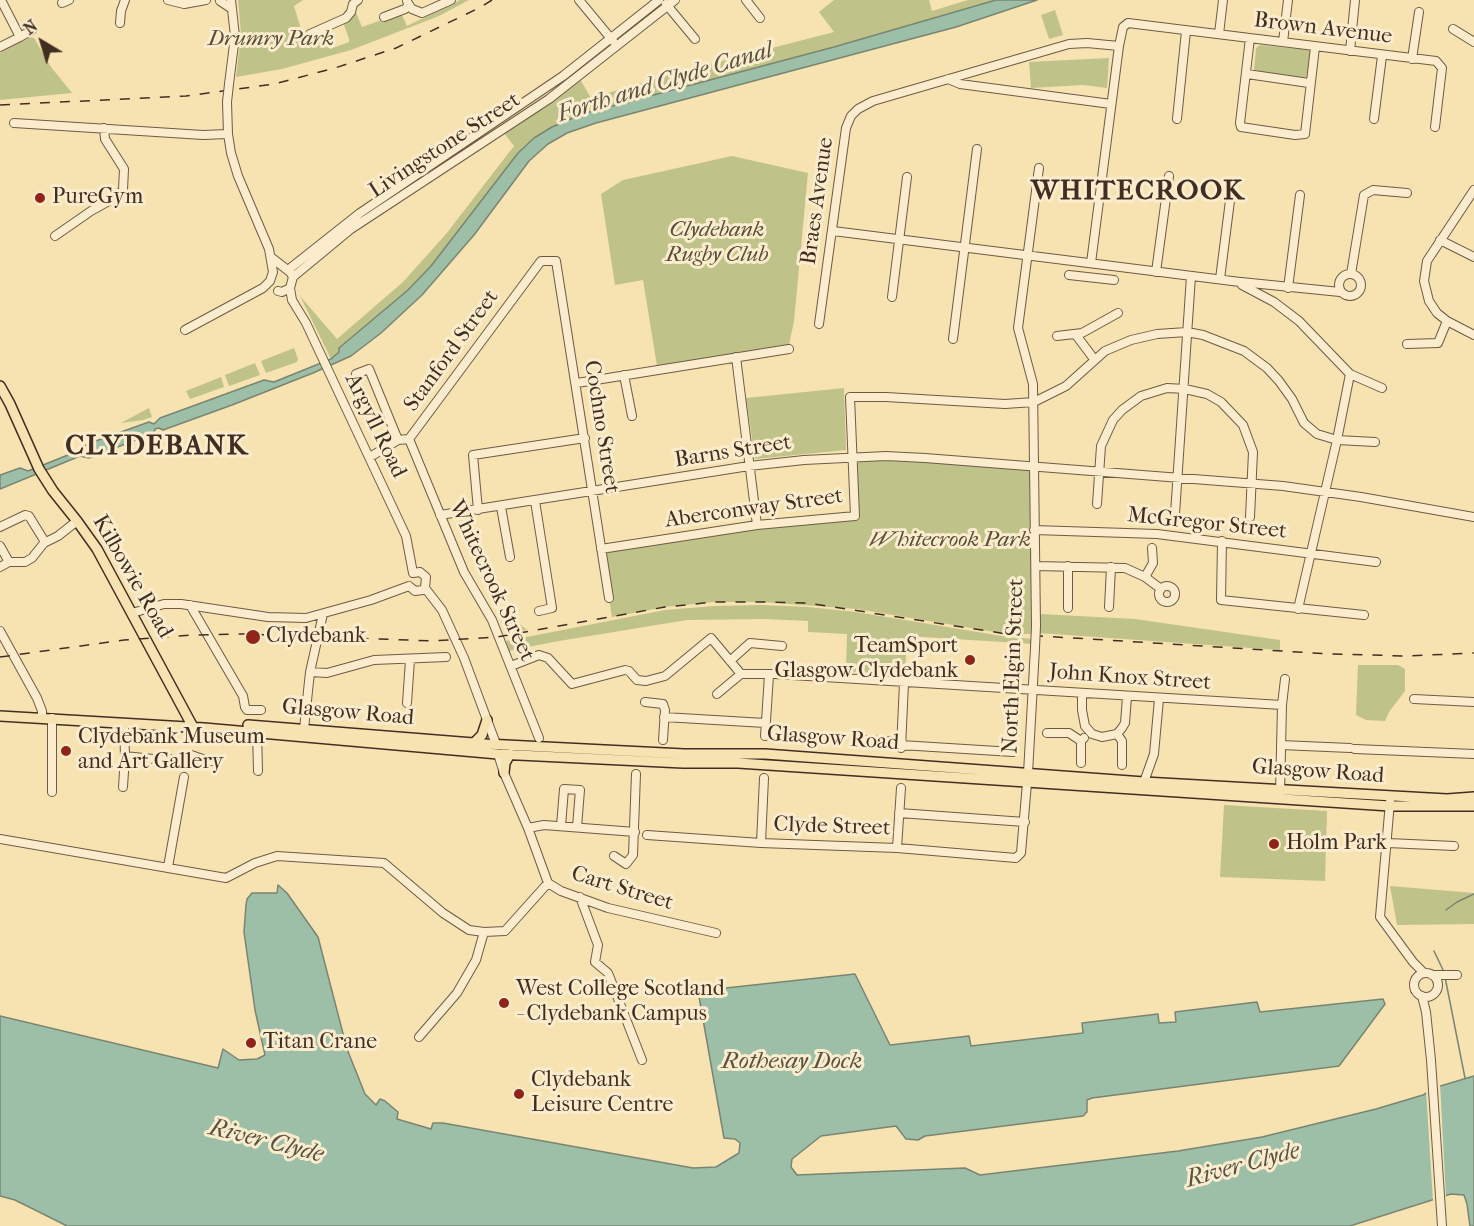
<!DOCTYPE html>
<html>
<head>
<meta charset="utf-8">
<style>
  body { margin:0 }
  #map { position:relative; width:1474px; height:1226px; overflow:hidden; background:#f7e2b1; font-family:"IM FELL French Canon",serif }
  canvas { display:block }
  .north { position:absolute; left:12px; top:12px; width:60px; height:60px; -webkit-text-stroke:4px #faeccc; paint-order:stroke; rotate:322deg; font-size:16px; font-weight:700; line-height:24px; text-align:center; color:#412e22 }
  .north::after { content:''; display:block; margin:auto; width:21px; height:27px; background:#412e22; clip-path:polygon(50% 0,100% 100%,50% 72%,0 100%) }
</style>
</head>
<body>
<div id="map">
<canvas width="1474" height="1226"></canvas>
<div class="north">N</div>
</div>
<script>
const g = document.querySelector('canvas').getContext('2d');
g.lineJoin = 'round';
function paint(path, color) { g.fillStyle = color; g.fill(path, 'evenodd'); }
const poly = rows => new Path2D(rows.map(r => 'M' + r).join(''));
function stroke(path, color, width, dash) { g.strokeStyle = color; g.lineWidth = width; g.lineCap = dash ? 'butt' : 'round'; g.setLineDash(dash || []); g.stroke(path); }
function write(font, color, halo, rows, align = 'center') {
  g.font = font + ' "IM FELL French Canon",serif'; g.lineWidth = 6; g.setLineDash([]); g.textBaseline = 'middle'; g.strokeStyle = halo; g.fillStyle = color; for (const [text, x, y, turn = 0] of rows) {
    g.save(); g.translate(x, y); g.rotate((+turn || 0) * Math.PI / 180); g.textAlign = isNaN(turn) ? turn : align; if (halo) g.strokeText(text, 0, 0); g.fillText(text, 0, 0); g.restore();
  }
}
const green = poly([
  [238,0,303,0,294,6,305,42,314,38,314,34,321,31,330,49,349,42,349,39,343,22,354,8,362,27,401,13,407,26,460,0,469,0,439,16,351,50,282,69,236,77,241,34],
  [834,0,929,0,932,11,968,0,996,0,834,47,582,114,552,127,534,138,518,153,431,266,408,290,340,348,339,352,331,359,300,296,337,339,403,282,446,234,514,146,504,133,580,79,591,98,679,72,834,32,819,12],
  [1055,10,1063,35,1049,39,1041,15],
  [30,37,34,38,51,67,72,93,0,100,0,53],
  [1260,45,1308,50,1311,52,1309,75,1303,78,1254,70,1256,48],
  [1109,58,1107,88,1083,85,1031,88,1029,62],
  [732,156,808,173,794,321,789,345,657,366,643,280,615,285,601,194,623,180],
  [294,348,298,359,297,362,266,373,261,361],
  [255,363,260,375,229,386,225,375],
  [221,377,224,387,190,399,186,391],
  [844,388,846,450,755,459,746,398],
  [149,408,152,417,143,420,121,423],
  [852,457,1034,466,1036,634,1007,634,857,609,762,602,714,602,665,607,612,617,601,549,757,525,855,516],
  [761,605,808,607,856,612,1008,637,1035,639,1035,644,907,636,905,675,846,671,847,634,808,632,808,621,764,619,687,620,553,642,509,651,506,641,665,610,714,606],
  [1040,614,1135,619,1280,640,1280,650,1039,633],
  [516,621,527,630,507,633,503,624],
  [1358,665,1398,665,1405,669,1405,691,1389,712,1385,721,1366,720,1356,715],
  [1224,805,1327,811,1325,881,1220,877],
  [1390,886,1474,893,1474,924,1397,925]
]);
const water = poly([
  [996,0,1037,0,956,27,596,123,567,133,548,144,529,161,474,235,422,295,381,333,351,356,313,373,232,405,163,430,159,428,155,429,154,433,89,458,80,456,0,489,0,475,20,468,28,471,78,451,82,447,93,442,149,422,154,424,160,418,264,380,274,382,331,359,339,352,339,348,408,290,431,266,518,153,534,138,552,127,582,114,834,47,996,0],
  [278,885,287,893,318,937,347,1049,365,1094,376,1105,380,1099,385,1101,398,1112,397,1119,431,1129,433,1123,443,1123,693,1168,716,1167,739,1153,740,1143,735,1139,724,1138,698,991,855,974,890,1045,969,1036,971,1046,1083,1033,1082,1023,1158,1014,1159,1023,1176,1022,1175,1012,1257,1002,1260,1012,1383,999,1385,1004,1339,1066,1092,1098,1087,1100,1087,1112,1083,1116,925,1136,918,1140,906,1139,896,1126,821,1136,792,1159,791,1167,797,1175,965,1168,980,1175,1178,1151,1262,1137,1376,1109,1423,1095,1437,1087,1474,1076,1474,1226,1470,1226,1467,1204,1464,1195,1451,1194,1350,1226,67,1226,15,1200,0,1196,0,1016,218,1068,223,1049,239,1060,257,1059,265,1055,255,1010,244,932,246,905,247,899,252,893,277,893,278,885]
]);
const pier = poly([
  [1440,1083,1446,1198,1433,1202,1426,1090]
]);
const stream = poly([
  [1446,910,1457,902,1474,894],
  [1434,951,1444,972],
  [1445,977,1465,1078]
]);
const minor = poly([
  [168,0,184,4,206,0],
  [579,0,613,41],
  [746,0,760,18],
  [220,1,232,9],
  [62,3,69,0],
  [666,4,695,39],
  [409,5,412,9,422,13,451,0],
  [384,17,405,9,409,5,407,1],
  [120,23,121,11,125,0],
  [1453,29,1474,42],
  [310,34,346,18,351,12,353,4,358,0],
  [1219,34,1223,0],
  [20,37,32,30],
  [1250,38,1240,123,1241,127,1295,135,1305,134,1315,47],
  [1283,42,1288,0],
  [0,47,20,37,1,0],
  [1350,51,1355,0],
  [1412,59,1419,12],
  [1247,74,1309,83],
  [948,79,960,84,1111,104],
  [229,84,235,36,231,0],
  [1177,119,1186,31],
  [1374,119,1382,56],
  [14,123,203,135,228,134],
  [1474,190,1427,261,1424,281,1429,301,1437,313,1447,321,1474,335],
  [833,231,1240,282,1242,285,1274,302,1299,321,1350,374,1382,388],
  [55,236,91,211,116,197,123,190,124,169,105,139,104,128],
  [1440,240,1474,257],
  [272,258,290,272,293,277,290,288,282,292,278,291],
  [1091,263,1119,46,1123,27,1128,23,1436,61,1442,68,1435,127],
  [288,270,360,213,563,76,659,0],
  [1156,272,1169,176],
  '1339 285a11 11 0 1 1 22 0a11 11 0 1 1-22 0Z',
  [1351,274,1364,195,1373,190,1407,193],
  [1069,275,1114,280],
  [293,277,351,229,549,99,675,0],
  [1220,279,1232,185],
  [1241,282,1340,292],
  [290,288,292,300,306,323,406,536,413,573],
  [1288,288,1300,195],
  [892,297,907,177],
  [819,324,846,128,851,116,858,109,873,101,1069,44,1087,43,1119,46],
  [185,330,263,288,270,281,273,272,269,249,238,176,231,153,228,134,227,102],
  [1076,335,1094,359],
  [1057,336,1082,333,1118,313],
  [953,339,977,149],
  [1407,344,1438,343,1447,321],
  [736,357,757,525],
  [356,374,369,369,398,440],
  [624,375,632,416],
  [577,383,789,349],
  [409,439,464,572,492,620,539,738],
  [370,457,398,440,409,439,541,261,556,261,609,598],
  [535,501,552,608,539,611],
  [1097,504,1101,446,1113,420,1122,410,1141,396,1167,388,1185,389,1207,394,1221,402,1243,425,1253,452,1250,517],
  [501,507,510,557],
  [478,510,473,455,585,438],
  [1175,514,1191,276],
  [440,515,749,466,804,460,886,456,925,458,1283,486,1361,497,1474,517],
  [0,527,25,515,29,516,45,542],
  [1034,530,1157,534,1376,562],
  [1222,541,1221,600,1364,615],
  [0,546,9,562],
  [601,549,757,525,855,516,850,397,886,397,1005,404,1034,402,1066,386,1105,351,1131,340,1157,334,1187,332,1203,335,1244,351,1267,368,1279,381,1292,399,1304,423,1317,434,1337,440,1375,442],
  [1036,566,1125,568,1145,577,1161,589],
  [0,567,9,562,25,562,32,558,44,543,58,536,77,521],
  [413,573,420,572,426,577,425,588],
  [1145,577,1153,563,1152,548],
  '1159 594a8 8 0 1 1 16 0a8 8 0 1 1-16 0Z',
  [409,586,415,591,423,590,425,588],
  [425,588,442,610,464,658,496,744],
  [190,605,243,696,245,707,247,710,261,710],
  [1109,607,1111,567],
  [1068,608,1068,566],
  [1298,609,1337,440,1350,374],
  [132,613,164,604,181,604,268,617,306,618,371,600,409,586],
  [1036,626,1033,384,1018,328,1039,168],
  [0,631,37,698,42,711,42,718],
  [730,661,750,643,782,646],
  [511,666,539,655,548,658,572,684,625,670,629,671,637,680,646,681,665,676,711,638,741,674,775,674,1282,705],
  [310,672,327,673,374,660,446,657],
  [717,694,741,674],
  [1082,694,1082,710,1085,726,1092,734,1102,737,1117,734,1122,728,1125,723,1127,697],
  [1414,699,1474,702],
  [645,702,663,704,665,710,663,740],
  [407,703,410,660],
  [664,717,765,723],
  [52,718,52,792],
  [304,729,310,672,323,614],
  [257,732,258,771],
  [1047,733,1069,733,1081,741],
  [1117,734,1122,741,1122,765],
  [765,736,769,675],
  [860,740,902,742],
  [901,745,1013,752],
  [1281,745,1350,748],
  [901,748,904,683],
  [1355,749,1474,754],
  [498,754,504,773,528,828,548,883,561,891,608,908,716,933],
  [125,756,162,760,178,759,191,755,209,761,218,761],
  [1081,763,1081,741,1084,738],
  [1028,773,1035,648],
  [1144,782,1154,754,1159,699],
  [123,787,125,756,124,723],
  [1280,794,1282,705,1285,679],
  [1390,802,1380,917,1413,962,1424,973],
  [899,813,1025,822],
  [561,826,564,789,580,790,577,827],
  [528,828,544,825,635,832],
  [647,835,761,843,897,848,1016,858,1021,853,1027,783],
  [0,839,226,878,255,863,277,856,384,863,443,913,469,930,484,932],
  [761,843,764,778],
  [1388,843,1454,846],
  [897,848,901,788],
  [614,856,626,864,633,855,636,774],
  [168,867,184,777],
  [580,897,598,945,595,962,608,973,642,1060],
  '1414 985a12 12 0 1 1 24 0a12 12 0 1 1-24 0Z',
  [1432,975,1457,975],
  [1422,996,1426,1012,1431,1060,1442,1226],
  [419,1037,457,993,476,960,484,932,505,931,548,883]
]);
const major = poly([
  [0,386,10,404,39,469,53,491,77,521,97,549,193,727],
  [0,716,204,728,498,754,683,763,738,763,1390,806,1474,806],
  [248,725,486,744,684,754,765,754,1144,782,1447,799,1474,797],
  [474,743,482,735,487,720],
  [504,773,505,763,510,754]
]);
const rail = poly([
  [0,105,186,96,274,84,335,68,396,48,481,7,492,0],
  [0,657,124,640,193,635,245,634,432,641,497,637,665,607,714,602,762,602,808,603,1007,634,1073,638,1329,654,1407,656,1474,653]
]);
const minorBridge = poly([
  [227,102,229,84],
  [1035,648,1036,626]
]);
const markers = [
  [40,198,6,"#8f2418"],
  [253,637,8,"#8f2418"],
  [970,660,6,"#8f2418"],
  [66,751,6,"#8f2418"],
  [1274,844,6,"#8f2418"],
  [504,1003,6,"#8f2418"],
  [251,1043,6,"#8f2418"],
  [519,1094,6,"#8f2418"]
];
const streetNames = [
  ["Brown Avenue",1323,29,7],
  ["Livingstone Street",445,146,-33],
  ["Braes Avenue",818,201,-82],
  ["Stanford Street",452,351,-54],
  ["Argyll Road",375,426,64],
  ["Cochno Street",601,427,81],
  ["Barns Street",733,452,-9],
  ["Aberconway Street",754,509,-8],
  ["McGregor Street",1207,524,6],
  ["Kilbowie Road",132,577,60],
  ["Whitecrook Street",491,581,65],
  ["North Elgin Street",1014,666,-88],
  ["John Knox Street",1130,678,4],
  ["Glasgow Road",348,713,5],
  ["Glasgow Road",833,739,4],
  ["Glasgow Road",1318,772,4],
  ["Clyde Street",832,827,2],
  ["Cart Street",622,889,17]
];
const parkNames = [
  ["Drumry Park",271,40],
  ["Clydebank",717,231],
  ["Rugby Club",717,256],
  ["Whitecrook Park",950,541]
];
const poiNames = [
  ["PureGym",52,198],
  ["Clydebank",266,637],
  ["TeamSport",958,647,"right"],
  ["Glasgow Clydebank",958,672,"right"],
  ["Clydebank Museum",78,738],
  ["and Art Gallery",78,763],
  ["Holm Park",1286,844],
  ["West College Scotland",516,990],
  ["- Clydebank Campus",516,1015],
  ["Titan Crane",263,1043],
  ["Clydebank",531,1081],
  ["Leisure Centre",531,1106]
];
const waterNames = [
  ["Forth and Clyde Canal",665,83,-17],
  ["Rothesay Dock",792,1062],
  ["River Clyde",266,1142,14],
  ["River Clyde",1243,1166,-15]
];
const districtNames = [
  ["WHITECROOK",1138,192],
  ["CLYDEBANK",157,447]
];
paint(green, '#bfc38a');
paint(water, '#9ebfa7');
stroke(water, '#798572', 1.5);
paint(pier, '#f7e2b1');
stroke(stream, '#798572', 1.5);
stroke(minor, '#6e5b46', 10);
stroke(major, '#412e22', 12);
stroke(minor, '#faeccc', 8);
stroke(major, '#f7e2b1', 9);
stroke(rail, '#412e22', 1.5, [10, 10]);
stroke(minorBridge, '#6e5b46', 10, []);
stroke(minorBridge, '#faeccc', 8);
for (const [x, y, r, color] of markers) { const dot = new Path2D(); dot.arc(x, y, r, 0, 2 * Math.PI); g.fillStyle = color; g.fill(dot); stroke(dot, '#faeccc', 2); }
write('22px', '#412e22', '#faeccc', streetNames);
write('italic 22px', '#5a4c37', '#faeccc', parkNames);
write('22px', '#412e22', '#faeccc', poiNames, 'left');
write('italic 24px', '#585243', '#faeccc', waterNames);
g.letterSpacing = '1.5px';
write('bold 28px', '#412e22', '#faeccc', districtNames);
g.letterSpacing = '0px';
</script>
</body>
</html>
